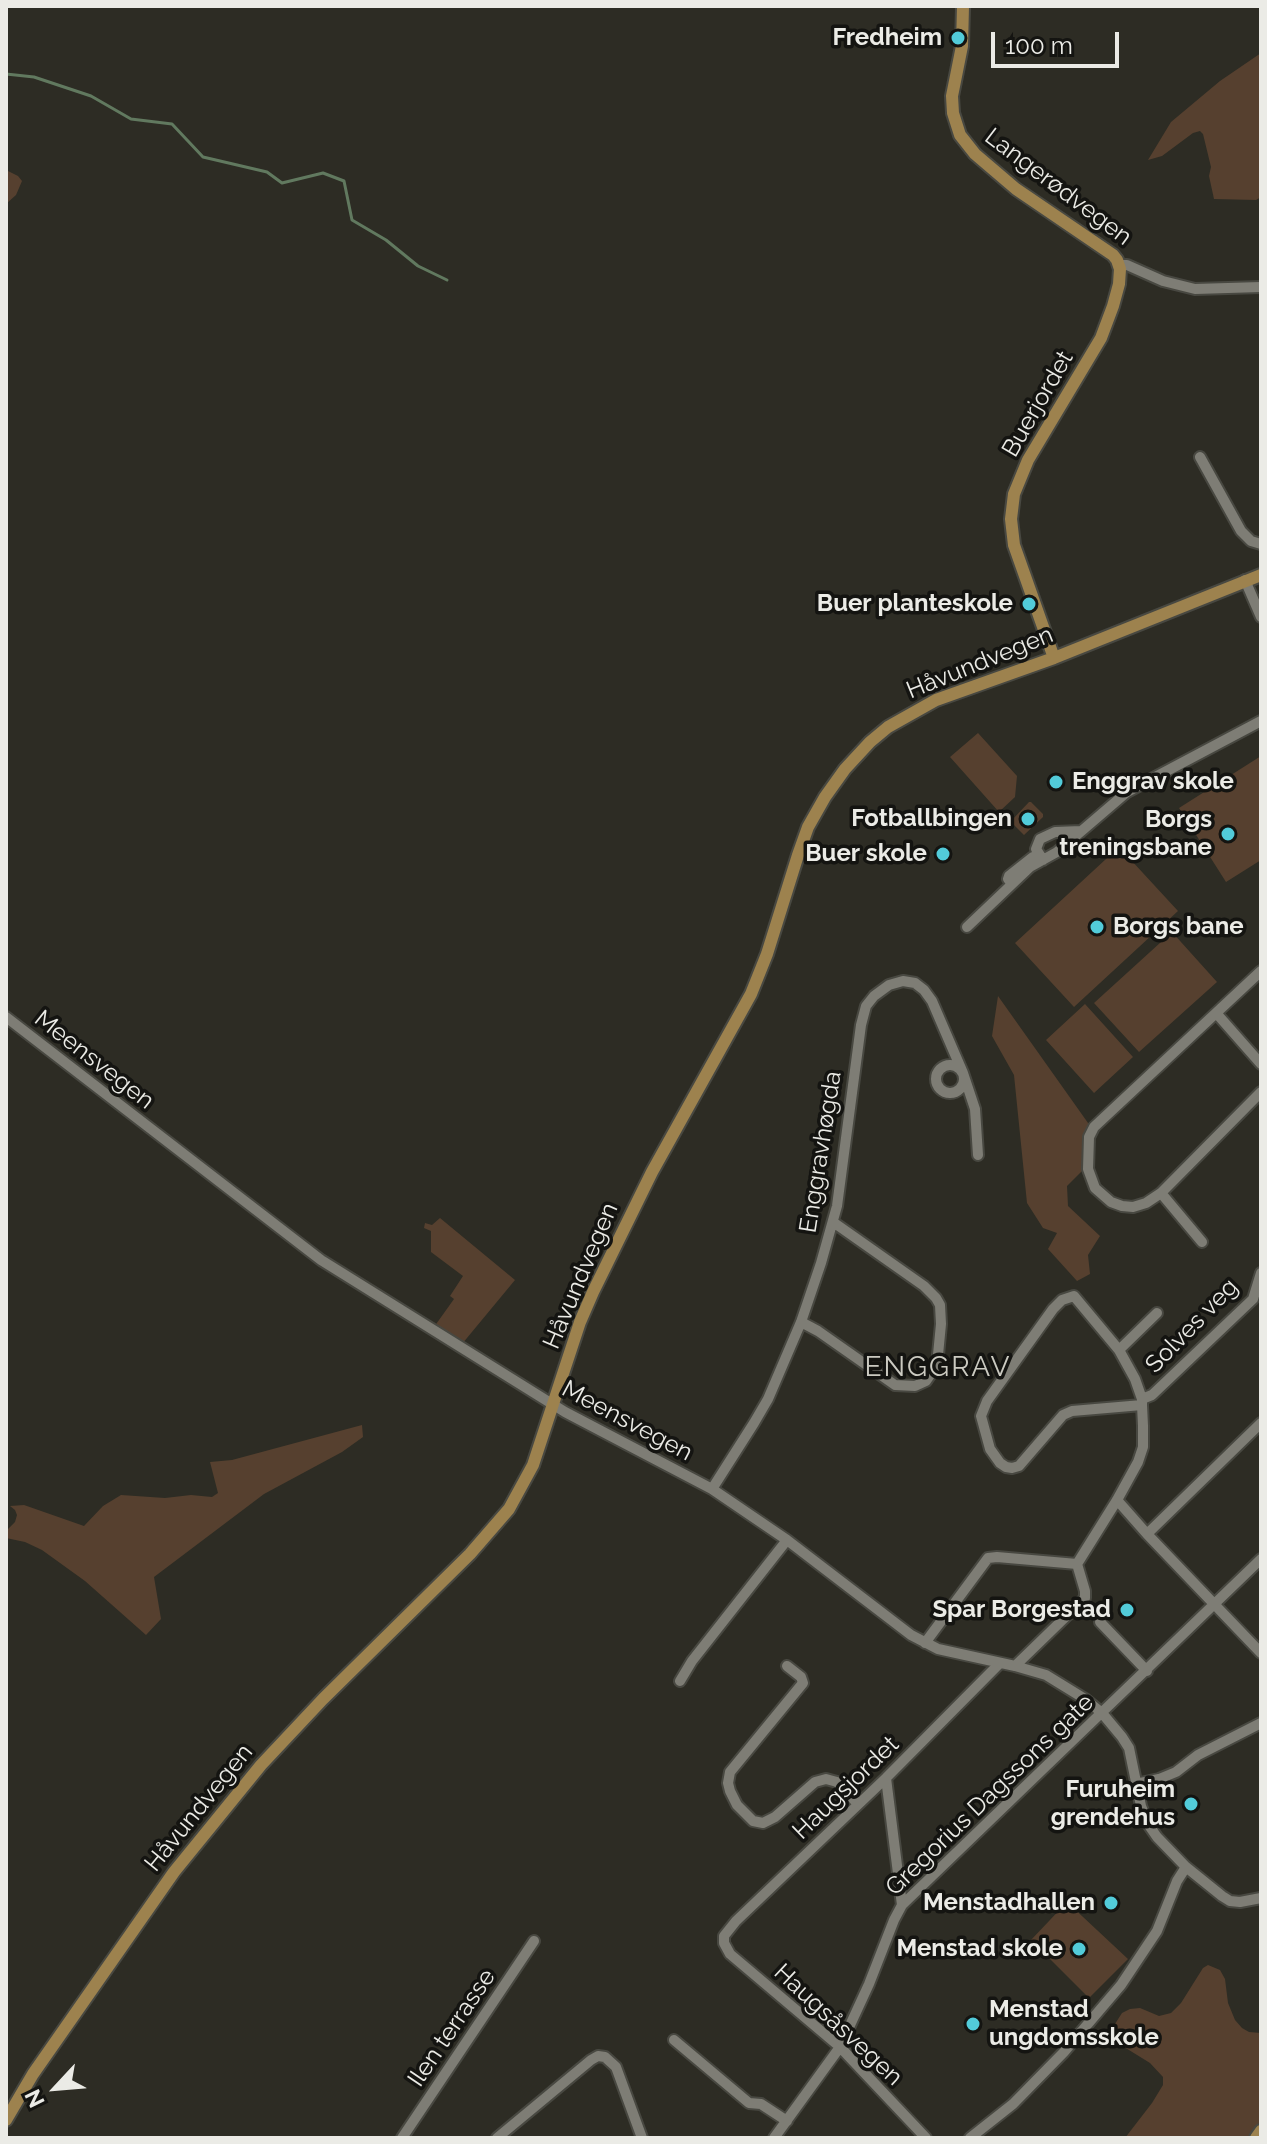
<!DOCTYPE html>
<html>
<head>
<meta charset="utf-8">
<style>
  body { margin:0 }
  #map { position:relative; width:1267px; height:2144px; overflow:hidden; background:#2d2c24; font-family:Raleway,sans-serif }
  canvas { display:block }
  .frame { position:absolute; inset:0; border:8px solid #ebebe6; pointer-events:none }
  .north { position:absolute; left:16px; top:2048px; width:80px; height:80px; -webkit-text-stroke:6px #141411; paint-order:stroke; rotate:244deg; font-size:22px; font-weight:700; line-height:32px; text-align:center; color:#ebebe6 }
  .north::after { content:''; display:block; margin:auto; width:28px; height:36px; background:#ebebe6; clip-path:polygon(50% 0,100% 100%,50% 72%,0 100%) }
  .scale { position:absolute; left:991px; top:32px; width:128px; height:36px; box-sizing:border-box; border:4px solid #ebebe6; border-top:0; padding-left:10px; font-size:24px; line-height:28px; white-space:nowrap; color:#ebebe6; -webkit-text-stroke:6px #141411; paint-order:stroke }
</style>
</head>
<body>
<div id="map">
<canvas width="1267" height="2144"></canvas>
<div class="frame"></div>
<div class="north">N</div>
<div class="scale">100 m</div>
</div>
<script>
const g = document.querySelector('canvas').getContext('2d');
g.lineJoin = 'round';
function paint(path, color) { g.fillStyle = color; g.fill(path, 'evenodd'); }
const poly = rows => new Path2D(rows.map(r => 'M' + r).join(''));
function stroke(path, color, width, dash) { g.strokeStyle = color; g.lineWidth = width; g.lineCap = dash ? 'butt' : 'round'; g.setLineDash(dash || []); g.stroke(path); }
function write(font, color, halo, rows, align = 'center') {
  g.font = font + ' Raleway,sans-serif'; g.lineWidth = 7; g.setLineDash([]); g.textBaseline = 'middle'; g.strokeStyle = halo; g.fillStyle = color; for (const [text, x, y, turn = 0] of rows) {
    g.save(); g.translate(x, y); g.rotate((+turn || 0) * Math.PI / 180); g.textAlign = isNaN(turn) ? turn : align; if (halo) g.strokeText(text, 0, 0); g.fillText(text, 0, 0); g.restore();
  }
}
const green = poly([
  [1261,53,1261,197,1256,200,1214,199,1209,176,1211,167,1203,134,1200,131,1193,133,1162,156,1148,160,1171,122,1220,81],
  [6,170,18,176,22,181,16,195,6,204],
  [978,733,1017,776,1015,797,999,812,950,757],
  [1261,756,1261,860,1226,882,1179,808],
  [1029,802,1031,802,1043,814,1043,817,1024,835,1012,823,1012,820],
  [1119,847,1178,911,1074,1007,1015,943],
  [1172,932,1217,982,1139,1052,1094,1003],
  [998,996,1093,1130,1083,1170,1067,1186,1068,1206,1100,1236,1088,1255,1090,1274,1077,1281,1048,1249,1057,1233,1043,1228,1027,1203,1014,1075,992,1036],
  [1085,1004,1133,1057,1094,1093,1046,1040],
  [440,1218,515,1280,462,1344,434,1327,454,1299,450,1296,463,1276,431,1252,431,1231,424,1228,425,1223,432,1225],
  [362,1425,363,1437,342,1452,264,1494,154,1577,161,1619,146,1635,85,1581,42,1550,25,1542,6,1538,6,1531,15,1522,17,1515,15,1510,10,1506,24,1505,84,1526,103,1506,121,1495,165,1498,191,1495,212,1497,218,1493,210,1462,232,1460],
  [1067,1902,1128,1959,1089,1998,1031,1940],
  [1208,1965,1220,1970,1225,1979,1228,2003,1235,2020,1242,2028,1249,2032,1261,2033,1261,2138,1125,2138,1152,2103,1163,2085,1163,2077,1150,2063,1116,2042,1111,2036,1113,2027,1122,2013,1130,2009,1140,2008,1159,2016,1171,2013,1181,2003,1203,1968]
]);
const stream = poly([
  [6,74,34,77,91,96,131,119,172,124,203,157,267,172,282,183,323,173,344,181,352,220,386,240,418,266,447,280]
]);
const minor = poly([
  [1119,265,1127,265,1163,281,1195,289,1261,287],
  [1200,457,1241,531,1251,541,1261,544],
  [1245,580,1261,617],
  [1043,860,1036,849,1040,839,1055,832,1081,831],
  [1012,884,1008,879,1009,876,1033,857],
  [967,927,1030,867,1057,852,1127,792,1261,721],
  [1261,971,1094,1127,1089,1137,1088,1169,1095,1188,1111,1202,1122,1206,1133,1207,1146,1203,1161,1193,1261,1092],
  [1217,1014,1261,1064],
  [6,1017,321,1260,565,1412,712,1489,787,1540,911,1635,938,1649,1015,1666,1046,1675,1085,1699,1102,1713,1122,1737,1129,1748,1141,1806,1148,1824,1157,1837,1186,1867,1222,1896,1230,1901,1240,1902,1261,1898],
  '936 1079a14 14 0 1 1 28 0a14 14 0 1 1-28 0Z',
  [1161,1193,1202,1242],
  [801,1322,818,1331,895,1385,915,1386,926,1381,937,1365,941,1324,940,1305,936,1298,924,1286,833,1222],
  [1119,1350,1157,1313],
  [1142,1399,1152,1395,1253,1299,1261,1273],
  [712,1489,754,1423,768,1399,801,1322,821,1263,837,1206,861,1025,866,1006,874,996,889,985,903,981,915,983,924,990,932,1001,963,1073,975,1109,978,1155],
  [1117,1500,1147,1534,1261,1423],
  [1147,1534,1261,1653],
  [1100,1622,1147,1671],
  [925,1643,988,1558,997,1557,1077,1564],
  [787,1666,801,1677,803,1683,730,1772,728,1783,730,1791,737,1805,753,1821,763,1823,775,1817,815,1782,826,1779,837,1782,858,1804],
  [1015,1666,1085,1598,1085,1591,1077,1564,1117,1500,1138,1462,1143,1447,1143,1426,1142,1405,1142,1399,1135,1379,1119,1350,1074,1296,1062,1300,1053,1309,987,1401,981,1416,990,1449,1000,1463,1006,1467,1012,1468,1019,1466,1063,1415,1072,1411,1142,1405],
  [680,1681,692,1661,787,1540],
  [886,1778,902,1905],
  [1136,1784,1159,1779,1176,1772,1198,1755,1261,1723],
  [674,2040,749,2103,761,2104,787,2121],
  [402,2138,534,1941],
  [497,2138,591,2060,598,2056,605,2057,616,2067,642,2138],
  [774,2138,840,2047,869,1984,894,1920,902,1905,1261,1559],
  [926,2138,840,2047,730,1954,724,1943,724,1936,736,1921,886,1778,1000,1663],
  [970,2138,1013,2104,1064,2052,1121,1985,1157,1931,1177,1881,1186,1867]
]);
const major = poly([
  [963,6,962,46,952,96,953,113,960,135,975,154,1016,189,1113,255,1117,260,1120,269,1119,284,1113,306,1101,338,1028,460,1014,494,1011,519,1014,545,1054,658],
  [6,2120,33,2074,174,1872,261,1765,323,1699,470,1554,509,1509,533,1465,580,1322,593,1292,652,1172,751,994,767,954,798,855,808,827,825,797,845,769,870,742,888,727,936,700,1054,658,1261,575],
  [1256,2138,1261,2131]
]);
const markers = [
  [958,38,8,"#52cbd9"],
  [1029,604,8,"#52cbd9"],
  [1056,782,8,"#52cbd9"],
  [1028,819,8,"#52cbd9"],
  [1228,834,8,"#52cbd9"],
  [943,854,8,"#52cbd9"],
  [1097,927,8,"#52cbd9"],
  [1127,1610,8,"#52cbd9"],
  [1191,1804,8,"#52cbd9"],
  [1111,1903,8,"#52cbd9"],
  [1079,1949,8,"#52cbd9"],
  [973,2024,8,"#52cbd9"]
];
const poiNames = [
  ["Fredheim",942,38],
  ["Buer planteskole",1013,604],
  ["Enggrav skole",1072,782,"left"],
  ["Fotballbingen",1012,819],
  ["Borgs",1212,820],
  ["treningsbane",1212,848],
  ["Buer skole",927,854],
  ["Borgs bane",1113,927,"left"],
  ["Spar Borgestad",1111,1610],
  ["Furuheim",1175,1790],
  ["grendehus",1175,1818],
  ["Menstadhallen",1095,1903],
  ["Menstad skole",1063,1949],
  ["Menstad",989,2010,"left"],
  ["ungdomsskole",989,2038,"left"]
];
const streetNames = [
  ["Langerødvegen",1058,187,37],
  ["Buerjordet",1038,404,-60],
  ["Håvundvegen",980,663,-22],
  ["Meensvegen",94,1060,38],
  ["Enggravhøgda",821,1152,-81],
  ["Håvundvegen",581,1276,-67],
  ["Solves veg",1192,1326,-46],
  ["Meensvegen",627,1421,28],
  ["Haugsjordet",846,1788,-44],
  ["Gregorius Dagssons gate",990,1795,-44],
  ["Håvundvegen",199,1808,-51],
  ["Haugsåsvegen",838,2025,43],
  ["Ilen terrasse",452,2028,-56]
];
const quarterNames = [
  ["ENGGRAV",938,1368]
];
paint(green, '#56402f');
stroke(stream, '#61795f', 3);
stroke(minor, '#484841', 14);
stroke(major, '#484841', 16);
stroke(minor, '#7e7d75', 10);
stroke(major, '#9d824e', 12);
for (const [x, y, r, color] of markers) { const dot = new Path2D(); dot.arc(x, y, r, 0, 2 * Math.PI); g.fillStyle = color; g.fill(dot); stroke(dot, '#141411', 3); }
write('bold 24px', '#ebebe6', '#141411', poiNames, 'right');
write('24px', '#ebebe6', '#141411', streetNames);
g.letterSpacing = '2px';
write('28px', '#cbcac1', '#141411', quarterNames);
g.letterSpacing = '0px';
</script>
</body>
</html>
